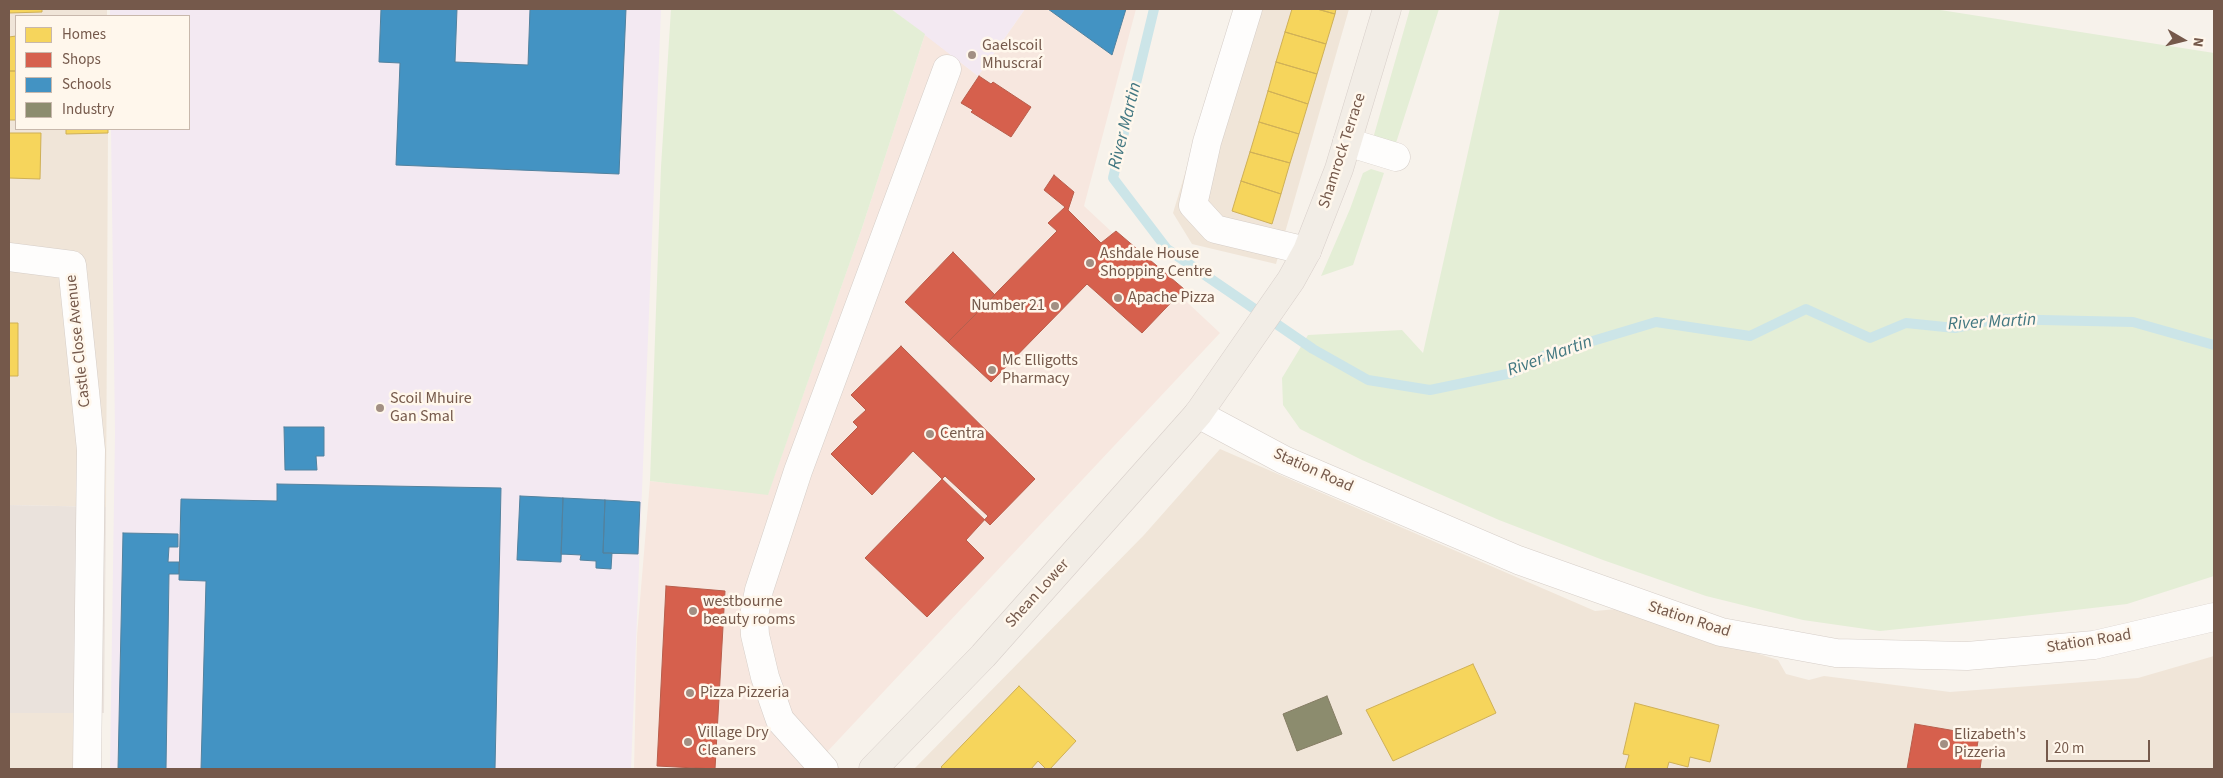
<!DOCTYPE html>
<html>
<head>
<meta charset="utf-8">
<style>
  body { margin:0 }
  #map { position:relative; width:2223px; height:778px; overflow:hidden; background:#f7f2eb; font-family:"Source Sans 3",sans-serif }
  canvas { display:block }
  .frame { position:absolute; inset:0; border:10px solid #75594b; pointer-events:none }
  .legend { position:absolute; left:15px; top:15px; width:175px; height:115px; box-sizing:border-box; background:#fff7ec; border:1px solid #c8b8ac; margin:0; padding:6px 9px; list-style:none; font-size:15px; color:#75594b }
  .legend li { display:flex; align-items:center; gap:10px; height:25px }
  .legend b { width:25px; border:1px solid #c8b8ac }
  .north { position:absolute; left:2158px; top:15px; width:50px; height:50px; -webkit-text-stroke:4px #fff7ec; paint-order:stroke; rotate:98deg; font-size:14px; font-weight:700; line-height:20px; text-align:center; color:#75594b }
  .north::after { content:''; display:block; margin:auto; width:18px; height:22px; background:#75594b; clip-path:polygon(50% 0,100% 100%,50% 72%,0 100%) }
  .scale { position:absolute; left:2046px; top:740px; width:104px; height:22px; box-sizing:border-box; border:2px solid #75594b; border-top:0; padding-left:6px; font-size:15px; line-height:18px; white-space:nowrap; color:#75594b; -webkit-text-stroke:4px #fff7ec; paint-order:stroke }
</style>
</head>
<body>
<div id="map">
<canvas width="2223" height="778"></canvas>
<div class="frame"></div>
<ul class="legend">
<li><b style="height:14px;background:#f6d55c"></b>Homes</li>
<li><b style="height:14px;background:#d6604d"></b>Shops</li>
<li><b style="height:14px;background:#4393c3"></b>Schools</li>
<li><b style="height:14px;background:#8c8c6e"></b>Industry</li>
</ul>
<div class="north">N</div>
<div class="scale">20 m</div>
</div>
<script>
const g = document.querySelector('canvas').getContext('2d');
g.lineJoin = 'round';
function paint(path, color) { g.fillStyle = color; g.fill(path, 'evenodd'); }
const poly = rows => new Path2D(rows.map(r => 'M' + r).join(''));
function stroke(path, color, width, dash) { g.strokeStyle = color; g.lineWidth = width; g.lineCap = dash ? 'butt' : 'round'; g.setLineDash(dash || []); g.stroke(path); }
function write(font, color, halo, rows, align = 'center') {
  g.font = font + ' "Source Sans 3",sans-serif'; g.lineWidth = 5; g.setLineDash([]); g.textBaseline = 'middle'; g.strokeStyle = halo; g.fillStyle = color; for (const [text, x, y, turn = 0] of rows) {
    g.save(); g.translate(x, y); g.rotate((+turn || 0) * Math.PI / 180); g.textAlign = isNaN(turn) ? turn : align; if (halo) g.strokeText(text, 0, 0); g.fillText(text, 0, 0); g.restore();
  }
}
const residential = poly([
  [9,9,107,9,107,16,16,16,16,129,108,129,106,507,9,505],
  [1235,9,1349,9,1276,264,1192,244,1173,213],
  [1220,449,1595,611,1617,609,1778,660,1786,674,1809,680,1824,676,1950,692,2138,678,2214,656,2214,769,914,769,1144,535],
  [9,713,77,713,77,769,9,769]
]);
const commercial = poly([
  [1025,9,1136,9,1084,206,1220,333,811,769,634,769,637,636,650,481,768,494,862,228,925,34,978,76]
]);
const industrial = poly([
  [9,505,106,507,104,713,9,713]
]);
const education = poly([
  [110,9,661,9,631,769,110,769,115,433,111,129,189,129,189,16,110,16],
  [891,9,1025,9,978,76]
]);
const green = poly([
  [671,9,891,9,925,34,862,228,768,495,650,481,661,167],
  [1410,9,1439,9,1395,146,1380,142,1374,135],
  [1500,9,1934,9,2214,53,2214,576,2127,604,1997,619,1880,631,1803,620,1706,596,1603,560,1499,520,1362,460,1300,429,1283,405,1282,378,1308,335,1402,330,1423,353],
  [1371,169,1384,173,1353,265,1321,276,1350,209,1363,173]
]);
const homes = poly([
  [9,9,42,9,42,12,9,13,9,9],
  [1292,9,1317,9,1335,14,1326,44,1285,32,1292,9],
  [1317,9,1336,9,1335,14,1317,9],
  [1285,32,1326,44,1317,74,1276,62,1285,32],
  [16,36,16,71,9,71,9,37,16,36],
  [1276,62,1317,74,1308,104,1268,91,1276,62],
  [9,71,16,71,16,120,9,120,9,71],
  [1268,91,1308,104,1299,134,1259,122,1268,91],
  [1259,122,1299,134,1290,163,1250,152,1259,122],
  [66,129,108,129,108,133,66,134,66,129],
  [9,133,41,133,40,179,9,178,9,133],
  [1250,152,1290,163,1281,194,1241,181,1250,152],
  [1241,181,1281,194,1272,224,1232,211,1241,181],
  [9,323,18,323,18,376,9,376,9,323],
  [1473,664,1496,713,1393,761,1366,710,1473,664],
  [1019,686,1076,741,1050,769,1046,769,1038,761,1031,769,943,769,941,767,1019,686],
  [1635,703,1719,725,1710,762,1690,757,1688,767,1669,762,1667,769,1625,769,1629,755,1623,754,1635,703]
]);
const shops = poly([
  [979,76,991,84,993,82,1031,107,1011,137,971,112,973,110,961,103,979,76],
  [1054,175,1074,192,1068,210,1101,243,1116,231,1184,289,1142,333,1087,284,991,382,948,342,1057,231,1048,223,1065,207,1044,190,1054,175],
  [953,252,995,295,948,342,905,302,953,252],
  [901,346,1035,479,990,525,913,451,872,495,831,454,858,427,853,422,866,410,851,395,901,346],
  [945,476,988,516,966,540,984,558,927,617,865,558,945,476],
  [666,586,725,591,715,769,657,766,666,586],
  [1915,724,1979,735,1976,753,1982,754,1980,769,1907,769,1915,724]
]);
const schools = poly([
  [381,9,457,9,455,62,528,65,530,9,626,9,619,174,396,165,400,63,379,62,381,9],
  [1048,9,1126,9,1112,55,1048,9],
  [284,427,324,427,324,456,316,456,317,470,285,470,284,427],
  [277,484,501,488,495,769,201,769,206,581,179,580,181,499,277,501,277,484],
  [520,496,563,498,561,562,517,560,520,496],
  [563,498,605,500,603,553,612,553,611,569,596,568,596,561,580,560,581,555,561,554,563,498],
  [605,500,640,502,638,554,603,553,605,500],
  [123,533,178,534,178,547,169,547,168,562,179,562,179,574,169,574,166,769,118,769,123,533]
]);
const industry = poly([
  [1327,696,1342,734,1297,751,1283,714,1327,696]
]);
const stream = poly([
  [1154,9,1113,178,1167,249,1313,349,1368,380,1430,390,1512,373,1546,355,1656,322,1750,336,1806,309,1870,338,1906,323,1955,328,1996,319,2133,322,2214,345]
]);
const minor = poly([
  [1248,9,1207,142,1193,205,1215,229,1307,251],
  [1347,142,1396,157],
  [9,257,72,265,91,450,87,769],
  [1198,414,1284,460,1518,560,1721,632,1836,653,1967,656,2094,645,2214,617],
  [824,769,780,720,765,677,755,635,754,616,759,590,798,471,947,69]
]);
const major = poly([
  [873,769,983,656,1198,414,1291,280,1307,251,1339,169,1387,9]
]);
const markers = [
  [972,55,5,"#a28f83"],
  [1090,263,5,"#a28f83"],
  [1118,298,5,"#a28f83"],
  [1055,306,5,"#a28f83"],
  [992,370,5,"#a28f83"],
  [380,408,5,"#a28f83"],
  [930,434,5,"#a28f83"],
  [693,611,5,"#a28f83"],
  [690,693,5,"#a28f83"],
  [688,742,5,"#a28f83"],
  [1944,744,5,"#a28f83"]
];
const poiNames = [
  ["Gaelscoil",982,46],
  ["Mhuscraí",982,64],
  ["Ashdale House",1100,254],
  ["Shopping Centre",1100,272],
  ["Apache Pizza",1128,298],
  ["Number 21",1045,306,"right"],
  ["Mc Elligotts",1002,361],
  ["Pharmacy",1002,379],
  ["Scoil Mhuire",390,399],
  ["Gan Smal",390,417],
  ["Centra",940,434],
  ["westbourne",703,602],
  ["beauty rooms",703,620],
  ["Pizza Pizzeria",700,693],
  ["Village Dry",698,733],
  ["Cleaners",698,751],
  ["Elizabeth's",1954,735],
  ["Pizzeria",1954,753]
];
const streetNames = [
  ["Shamrock Terrace",1343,151,-72],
  ["Castle Close Avenue",79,341,-96],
  ["Station Road",1313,471,24],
  ["Shean Lower",1038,594,-48],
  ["Station Road",1689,620,18],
  ["Station Road",2089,642,-9]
];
const waterNames = [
  ["River Martin",1126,126,-76],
  ["River Martin",1992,323,-3],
  ["River Martin",1550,357,-20]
];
paint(residential, '#f0e5d8');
paint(commercial, '#f7e7df');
paint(industrial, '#eae2dc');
paint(education, '#f3e9f2');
paint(green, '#e4eed6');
paint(homes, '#f6d55c');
stroke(homes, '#cfb057', 1);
paint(shops, '#d6604d');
stroke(shops, '#b95e4c', 1);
paint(schools, '#4393c3');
stroke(schools, '#52829f', 1);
paint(industry, '#8c8c6e');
stroke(industry, '#857d64', 1);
stroke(stream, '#cce5e8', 10);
stroke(minor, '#d6cec8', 29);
stroke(major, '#d8cfca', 29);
stroke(minor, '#fefdfc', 28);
stroke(major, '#f2ede6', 28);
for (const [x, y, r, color] of markers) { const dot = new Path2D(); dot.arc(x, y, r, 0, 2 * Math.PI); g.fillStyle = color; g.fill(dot); stroke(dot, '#fff7ec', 2); }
write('16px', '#75594b', '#fff7ec', poiNames, 'left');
write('16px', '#75594b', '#fff7ec', streetNames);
write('italic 18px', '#427781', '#fff7ec', waterNames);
</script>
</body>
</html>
